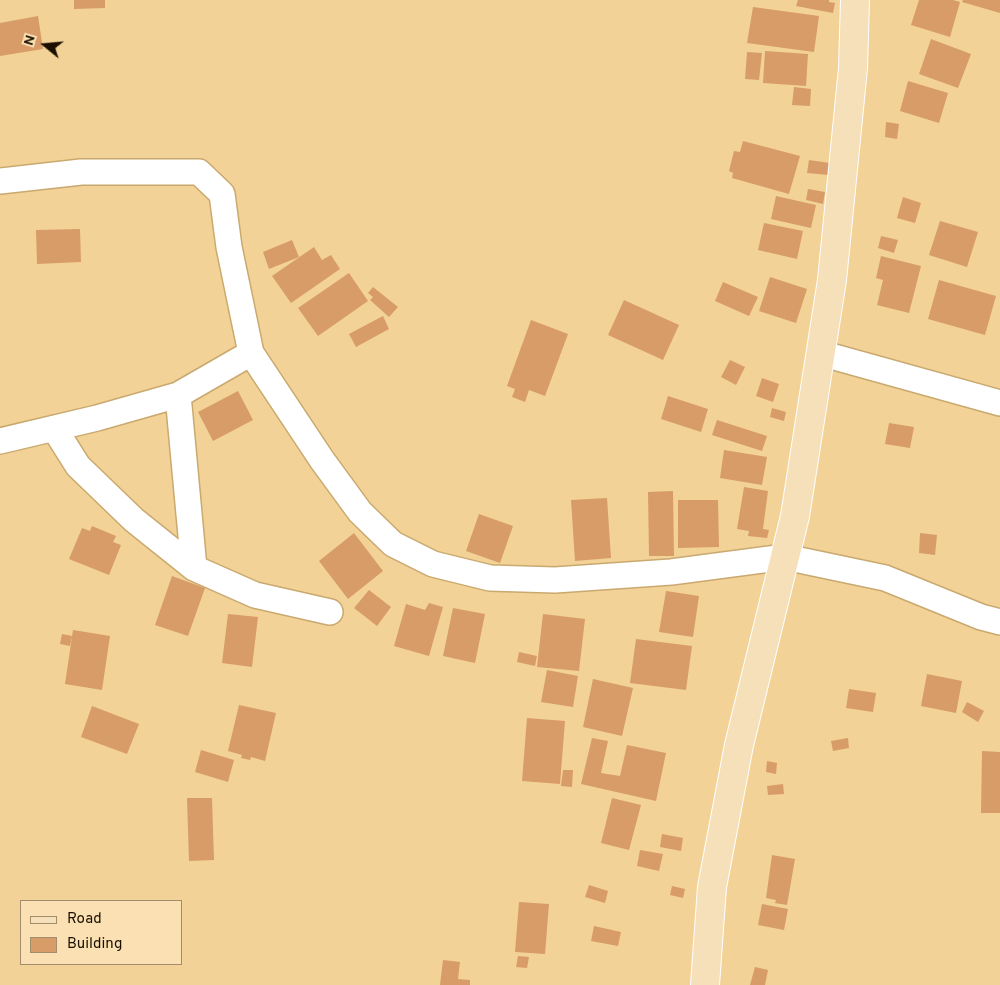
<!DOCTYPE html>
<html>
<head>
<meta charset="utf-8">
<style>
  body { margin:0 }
  #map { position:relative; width:1000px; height:985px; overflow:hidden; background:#f3d297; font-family:Overpass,sans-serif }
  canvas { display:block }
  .legend { position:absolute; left:20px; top:900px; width:162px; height:65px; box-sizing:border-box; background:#fae0b2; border:1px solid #a18c6b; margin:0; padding:6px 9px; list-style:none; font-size:15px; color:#1b0f00 }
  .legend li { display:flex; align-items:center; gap:10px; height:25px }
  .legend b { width:25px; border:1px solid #a18c6b }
  .north { position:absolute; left:20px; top:20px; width:50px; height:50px; -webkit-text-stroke:4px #fae0b2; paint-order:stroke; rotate:287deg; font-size:14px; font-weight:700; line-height:20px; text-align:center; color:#1b0f00 }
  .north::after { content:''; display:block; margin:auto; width:18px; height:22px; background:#1b0f00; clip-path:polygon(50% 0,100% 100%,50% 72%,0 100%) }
</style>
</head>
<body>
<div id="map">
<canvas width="1000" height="985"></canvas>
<ul class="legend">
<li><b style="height:6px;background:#f5e0b9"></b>Road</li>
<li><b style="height:14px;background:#d79c67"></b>Building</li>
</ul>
<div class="north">N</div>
</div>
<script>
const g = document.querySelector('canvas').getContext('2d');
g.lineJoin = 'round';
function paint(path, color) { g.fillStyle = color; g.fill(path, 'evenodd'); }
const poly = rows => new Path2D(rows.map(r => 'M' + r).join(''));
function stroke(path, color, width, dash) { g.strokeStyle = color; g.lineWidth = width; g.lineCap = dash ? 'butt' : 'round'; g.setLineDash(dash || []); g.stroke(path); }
const building = poly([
  [74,0,105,0,105,8,74,9],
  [798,0,829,0,829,2,835,3,833,13,796,6],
  [919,0,953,0,960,2,950,37,911,25],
  [963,0,1000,0,1000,13,962,2],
  [753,7,819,16,814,52,747,43],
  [38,16,43,49,0,56,0,23],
  [931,39,971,54,958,88,919,74],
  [765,51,808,54,806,86,763,83],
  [747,52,762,53,759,80,745,79],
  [908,81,948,93,939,123,900,111],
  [794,87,811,89,810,106,792,105],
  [886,122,899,124,897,139,885,137],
  [743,141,800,156,789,194,732,178,733,173,729,171,734,151,740,152],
  [809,160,830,163,829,175,807,173],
  [808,189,825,192,823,204,806,200],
  [776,196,816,205,811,228,771,219],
  [903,197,921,203,915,223,897,218],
  [940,221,978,232,967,267,929,255],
  [764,223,803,231,797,259,758,250],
  [80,229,81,262,37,264,36,230],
  [881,236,898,240,894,253,878,248],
  [292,240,299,257,269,269,263,252],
  [314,247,322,260,331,255,340,269,291,303,272,276],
  [881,256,921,266,909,313,877,305,883,280,876,278],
  [349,273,368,301,318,336,298,308],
  [770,277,807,289,796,323,759,311],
  [939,280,996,296,985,335,928,319],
  [723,282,758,297,749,316,715,301],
  [373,287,398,307,389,317,370,300,373,297,368,293],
  [624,300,679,325,663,360,608,335],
  [383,316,389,329,356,347,349,334],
  [531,320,568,334,545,396,529,390,525,402,512,397,515,389,507,386],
  [730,360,745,367,736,385,721,377],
  [762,378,779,384,773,402,756,396],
  [238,391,253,420,213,441,198,412],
  [668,396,708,409,701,432,661,419],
  [772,408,786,412,784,421,770,417],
  [717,420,767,436,762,451,712,435],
  [889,423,914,427,910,448,885,444],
  [724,450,767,457,762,485,720,478],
  [744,487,768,491,763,529,769,530,767,538,748,536,749,531,737,529],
  [673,491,674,556,649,556,648,492],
  [607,498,611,558,575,561,571,500],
  [678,500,718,500,719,547,678,548],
  [479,514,513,526,500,563,466,551],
  [92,526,116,536,113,542,121,545,109,575,69,559,82,528,90,531],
  [354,533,383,571,348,599,319,561],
  [920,533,937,535,935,555,919,553],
  [172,576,205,588,188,636,155,625],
  [369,590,391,607,377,626,354,608],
  [666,591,699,596,693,637,659,632],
  [429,603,443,607,429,656,394,646,406,604,425,610],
  [453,608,485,614,475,663,443,656],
  [228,614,258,617,252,667,222,663],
  [543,614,585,619,579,671,537,667],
  [73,630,110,636,102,690,65,684],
  [62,634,72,636,70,646,60,644],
  [636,639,692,646,686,690,630,683],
  [519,652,537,656,535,666,517,662],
  [547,670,578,676,573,707,541,702],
  [927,674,962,681,956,713,921,706],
  [593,679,633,688,622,736,583,727],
  [849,689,876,693,873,712,846,708],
  [967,702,984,711,978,722,962,712],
  [239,705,276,713,265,761,251,757,250,760,241,758,242,755,228,751],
  [92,706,139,724,127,754,81,737],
  [527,718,565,721,560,784,522,781],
  [592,738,608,741,601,773,620,776,627,745,666,753,656,801,581,784],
  [848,738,849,748,833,751,831,741],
  [201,750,234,760,228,782,195,772],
  [982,751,1000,752,1000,813,981,813],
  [767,761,777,763,776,774,766,772],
  [563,770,573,770,572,787,561,786],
  [783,784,784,794,768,795,767,786],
  [187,798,212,798,214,860,189,861],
  [612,798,641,805,629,850,601,843],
  [662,834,683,838,681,851,660,847],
  [640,850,663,854,659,871,637,866],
  [772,855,795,859,787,905,775,903,776,900,766,898],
  [589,885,608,891,605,903,585,897],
  [672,886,685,889,683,898,670,895],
  [519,902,549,904,545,954,515,952],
  [762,904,788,909,784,930,758,925],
  [594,926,621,932,618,946,591,941],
  [518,956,529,957,527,968,516,967],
  [443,960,460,962,458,979,470,980,470,985,440,985],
  [755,967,768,970,765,985,750,985]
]);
const minor = poly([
  [0,181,81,172,199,172,222,194,229,247,251,353,178,395,97,418,0,441],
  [251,353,322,460,360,512,393,544,433,564,490,578,555,580,671,572,785,557,885,578,981,617,1000,622],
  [820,353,1000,403],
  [178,395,194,568],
  [54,428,78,466,134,520,194,568,255,595,330,612]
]);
const major = poly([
  [705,985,712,887,739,745,795,516,832,280,853,68,855,0]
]);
paint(building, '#d79c67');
stroke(minor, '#c9a96f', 28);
stroke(major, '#fff', 30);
stroke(minor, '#fff', 25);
stroke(major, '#f5e0b9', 28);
</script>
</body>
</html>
